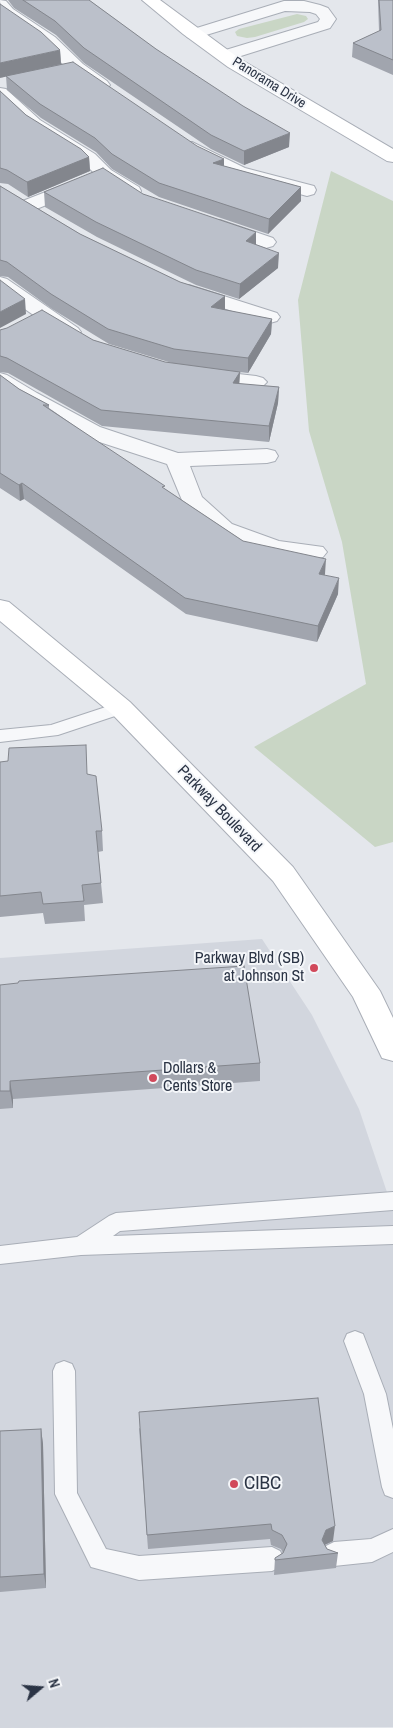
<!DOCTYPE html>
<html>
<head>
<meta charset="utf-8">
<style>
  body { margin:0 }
  #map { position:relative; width:393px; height:1728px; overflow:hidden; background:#e4e7ec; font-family:"Archivo Narrow",sans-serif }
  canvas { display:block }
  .north { position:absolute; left:15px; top:1663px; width:50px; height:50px; -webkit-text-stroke:4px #f4f6f9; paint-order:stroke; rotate:72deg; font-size:14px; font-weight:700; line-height:20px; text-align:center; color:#2b3445 }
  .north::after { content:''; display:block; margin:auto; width:18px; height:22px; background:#2b3445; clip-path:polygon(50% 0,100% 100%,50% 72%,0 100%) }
</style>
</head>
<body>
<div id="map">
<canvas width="393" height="1728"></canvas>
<div class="north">N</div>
</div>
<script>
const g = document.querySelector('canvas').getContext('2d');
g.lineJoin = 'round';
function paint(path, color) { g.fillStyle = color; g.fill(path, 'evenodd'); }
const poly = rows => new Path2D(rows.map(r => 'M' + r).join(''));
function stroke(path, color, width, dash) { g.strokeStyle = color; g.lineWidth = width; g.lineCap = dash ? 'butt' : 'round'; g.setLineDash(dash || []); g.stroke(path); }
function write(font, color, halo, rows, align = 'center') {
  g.font = font + ' "Archivo Narrow",sans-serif'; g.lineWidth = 4; g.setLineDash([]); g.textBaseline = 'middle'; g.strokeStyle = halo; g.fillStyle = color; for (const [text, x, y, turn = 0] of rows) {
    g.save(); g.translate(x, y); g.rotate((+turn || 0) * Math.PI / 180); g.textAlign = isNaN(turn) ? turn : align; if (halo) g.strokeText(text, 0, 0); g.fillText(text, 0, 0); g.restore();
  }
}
const built = poly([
  [262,939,312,1015,359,1109,393,1210,393,1727,0,1728,0,958]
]);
const green = poly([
  [297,14,306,16,308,19,304,22,255,37,247,38,237,36,235,32,239,29],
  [331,171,393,201,393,842,375,847,254,747,366,684,342,542,309,431,298,300]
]);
const lane = poly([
  [121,702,127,704,129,708,127,712,58,735,0,742,0,730,51,725,121,702],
  [393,1192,393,1210,120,1231,113,1236,393,1226,393,1244,81,1255,0,1264,0,1246,77,1237,109,1216,116,1213,393,1192],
  [355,1331,363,1334,386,1394,393,1429,393,1498,385,1495,382,1487,364,1394,344,1341,347,1334,355,1331],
  [64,1361,72,1364,75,1371,77,1493,106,1549,139,1556,272,1547,280,1551,284,1559,280,1567,272,1571,139,1580,91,1567,55,1494,53,1371,56,1364,64,1361],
  [393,1529,393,1552,372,1562,334,1566,326,1562,322,1554,326,1546,334,1542,371,1539,393,1529]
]);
const street = poly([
  [0,0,6,1,13,9,55,37,83,64,107,81,110,85,107,89,101,90,95,89,71,72,43,45,1,15,0,0],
  [284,1,304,1,320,5,328,8,336,19,330,28,225,61,219,60,217,56,219,52,318,22,320,19,316,14,310,12,285,11,193,39,187,37,185,34,187,31,284,1],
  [0,88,6,89,40,120,95,154,111,170,139,187,141,191,139,195,132,197,125,195,99,178,83,162,28,128,0,102,0,88],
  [192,142,245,168,314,186,316,190,314,194,307,196,233,176,186,151,183,147,186,143,192,142],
  [79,179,86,181,88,185,86,189,34,210,27,212,20,210,18,206,20,202,79,179],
  [220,220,273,238,276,242,273,246,266,248,213,230,211,226,213,222,220,220],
  [0,277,7,279,78,328,81,332,78,336,71,338,64,336,0,292,0,277],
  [189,285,277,313,280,317,277,321,270,323,182,295,179,291,182,287,189,285],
  [203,370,256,376,263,378,267,382,263,386,256,388,196,380,193,376,196,372,203,370],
  [0,373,7,375,37,393,100,427,178,453,267,449,275,451,278,456,275,461,267,463,190,466,202,497,232,524,279,541,323,547,327,552,323,557,315,559,276,555,216,534,184,505,167,464,84,437,21,403,0,388,0,373]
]);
const secondary = poly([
  [142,0,160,0,240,59,393,149,393,162,387,161,228,67,183,34,142,0],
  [0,600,9,602,130,702,293,867,380,991,393,1018,393,1061,382,1058,353,997,273,881,112,714,0,621,0,600]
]);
const wall = poly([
  [8,0,89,0,289,147,244,165,211,149,84,63,56,35,14,8],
  [378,0,393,0,393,75,352,57,353,43,379,31],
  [60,50,61,64,224,166,301,187,301,201,268,234,159,197,112,169,96,152,41,118,7,90,6,76,0,78],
  [0,91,26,115,89,157,90,171,28,197,8,184,0,183],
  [0,186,80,234,180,282,225,296,225,310,272,319,271,334,248,373,223,370,240,372,239,384,279,387,278,403,269,442,102,426,8,373,0,372,0,330,93,340,165,362,172,363,109,344,52,309,8,277,0,276],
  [44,192,143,194,256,245,278,268,239,299,196,285,97,237,45,207],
  [0,375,19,389,49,405,49,408,165,489,243,541,325,574,324,575,338,594,317,642,186,614,24,499,20,501,0,488],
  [0,762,87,774,102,831,103,851,98,852,101,883,103,903,84,905,85,921,45,924,43,913,0,917],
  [0,985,260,1063,260,1081,13,1099,13,1108,0,1109],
  [139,1428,333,1541,325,1545,327,1549,338,1553,336,1568,274,1575,275,1558,283,1553,281,1549,271,1545,270,1539,148,1549],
  [41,1429,43,1444,46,1588,0,1592,0,1431]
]);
const shadedWall = poly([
  [60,50,61,64,0,78,0,63],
  [290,133,289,147,244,165,244,151],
  [89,157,90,171,28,197,27,182],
  [224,159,224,174,213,163],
  [301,187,301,201,268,234,269,219],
  [256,232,256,247,246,241],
  [279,253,278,268,239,299,240,284],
  [225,296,225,311,211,307],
  [25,299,26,314,0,328,0,312],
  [272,319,271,334,248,373,248,358],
  [240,372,239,388,233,383],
  [279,387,278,403,269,442,269,426],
  [22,483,24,499,20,501,19,485],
  [326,559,325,574,318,590,319,574],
  [339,578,338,594,317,642,318,626],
  [10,1081,13,1099,13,1108,10,1091],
  [41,1429,43,1444,46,1588,44,1574],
  [335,1526,333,1541,324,1545,322,1540,326,1530]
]);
const building = poly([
  [23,0,89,0,156,49,243,106,290,133,244,151,211,135,84,48,55,21,23,0],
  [379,0,393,0,393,60,353,43,381,30,379,0],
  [0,4,41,32,60,50,0,63,0,4],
  [73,62,197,146,224,159,213,163,301,187,269,219,159,183,112,154,95,138,40,104,6,76,73,62],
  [0,91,26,115,81,149,89,157,27,182,7,170,0,168,0,91],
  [103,168,143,194,256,232,246,241,279,253,240,284,196,270,96,222,44,192,103,168],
  [0,186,80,234,180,282,225,296,211,307,272,319,248,358,174,349,108,329,51,294,7,262,0,260,0,186],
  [0,280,25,299,0,312,0,280],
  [42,310,93,340,165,362,240,372,233,383,279,387,269,426,101,410,7,358,0,356,0,330,7,328,42,310],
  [0,375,19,389,49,405,43,405,165,486,162,487,243,541,326,559,319,574,339,578,318,626,185,598,22,483,19,485,0,473,0,375],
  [86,745,87,774,96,776,102,831,96,831,101,883,82,885,84,901,43,904,41,892,0,896,0,762,8,761,9,748,86,745],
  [244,966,260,1063,10,1081,10,1091,0,1091,0,985,18,983,19,981,244,966],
  [318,1398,335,1526,326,1530,322,1540,327,1549,338,1553,275,1560,275,1558,283,1553,287,1544,282,1535,272,1530,271,1524,147,1535,139,1412,318,1398],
  [41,1429,44,1574,0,1577,0,1431,41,1429]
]);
const markers = [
  [314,968,5,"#d1495b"],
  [153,1078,5,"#d1495b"],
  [234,1484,5,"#d1495b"]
];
const farStreetnames = [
  ["Panorama Drive",269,83,32]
];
const streetNames = [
  ["Parkway Boulevard",219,809,46]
];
const poiNames = [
  ["Parkway Blvd (SB)",304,959],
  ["at Johnson St",304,977],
  ["Dollars &",163,1069,"left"],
  ["Cents Store",163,1087,"left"]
];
const nearPoinames = [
  ["CIBC",244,1484]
];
paint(built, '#d2d6de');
paint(green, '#c9d6c5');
stroke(lane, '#a9aeb7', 2);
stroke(street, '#a9aeb7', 2);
stroke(secondary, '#a9aeb7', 2);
paint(lane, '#f7f8fa');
paint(street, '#f7f8fa');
paint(secondary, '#fff');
paint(wall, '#a1a5ae');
paint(shadedWall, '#83868d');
paint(building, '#bbc0ca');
stroke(building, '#83868d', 1);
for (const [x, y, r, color] of markers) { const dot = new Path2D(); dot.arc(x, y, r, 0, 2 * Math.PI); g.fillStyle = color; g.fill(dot); stroke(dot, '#f4f6f9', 2); }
write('14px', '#2b3445', '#f4f6f9', farStreetnames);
write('16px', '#2b3445', '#f4f6f9', streetNames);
write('16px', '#2b3445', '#f4f6f9', poiNames, 'right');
write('19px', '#2b3445', '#f4f6f9', nearPoinames, 'left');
</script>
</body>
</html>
